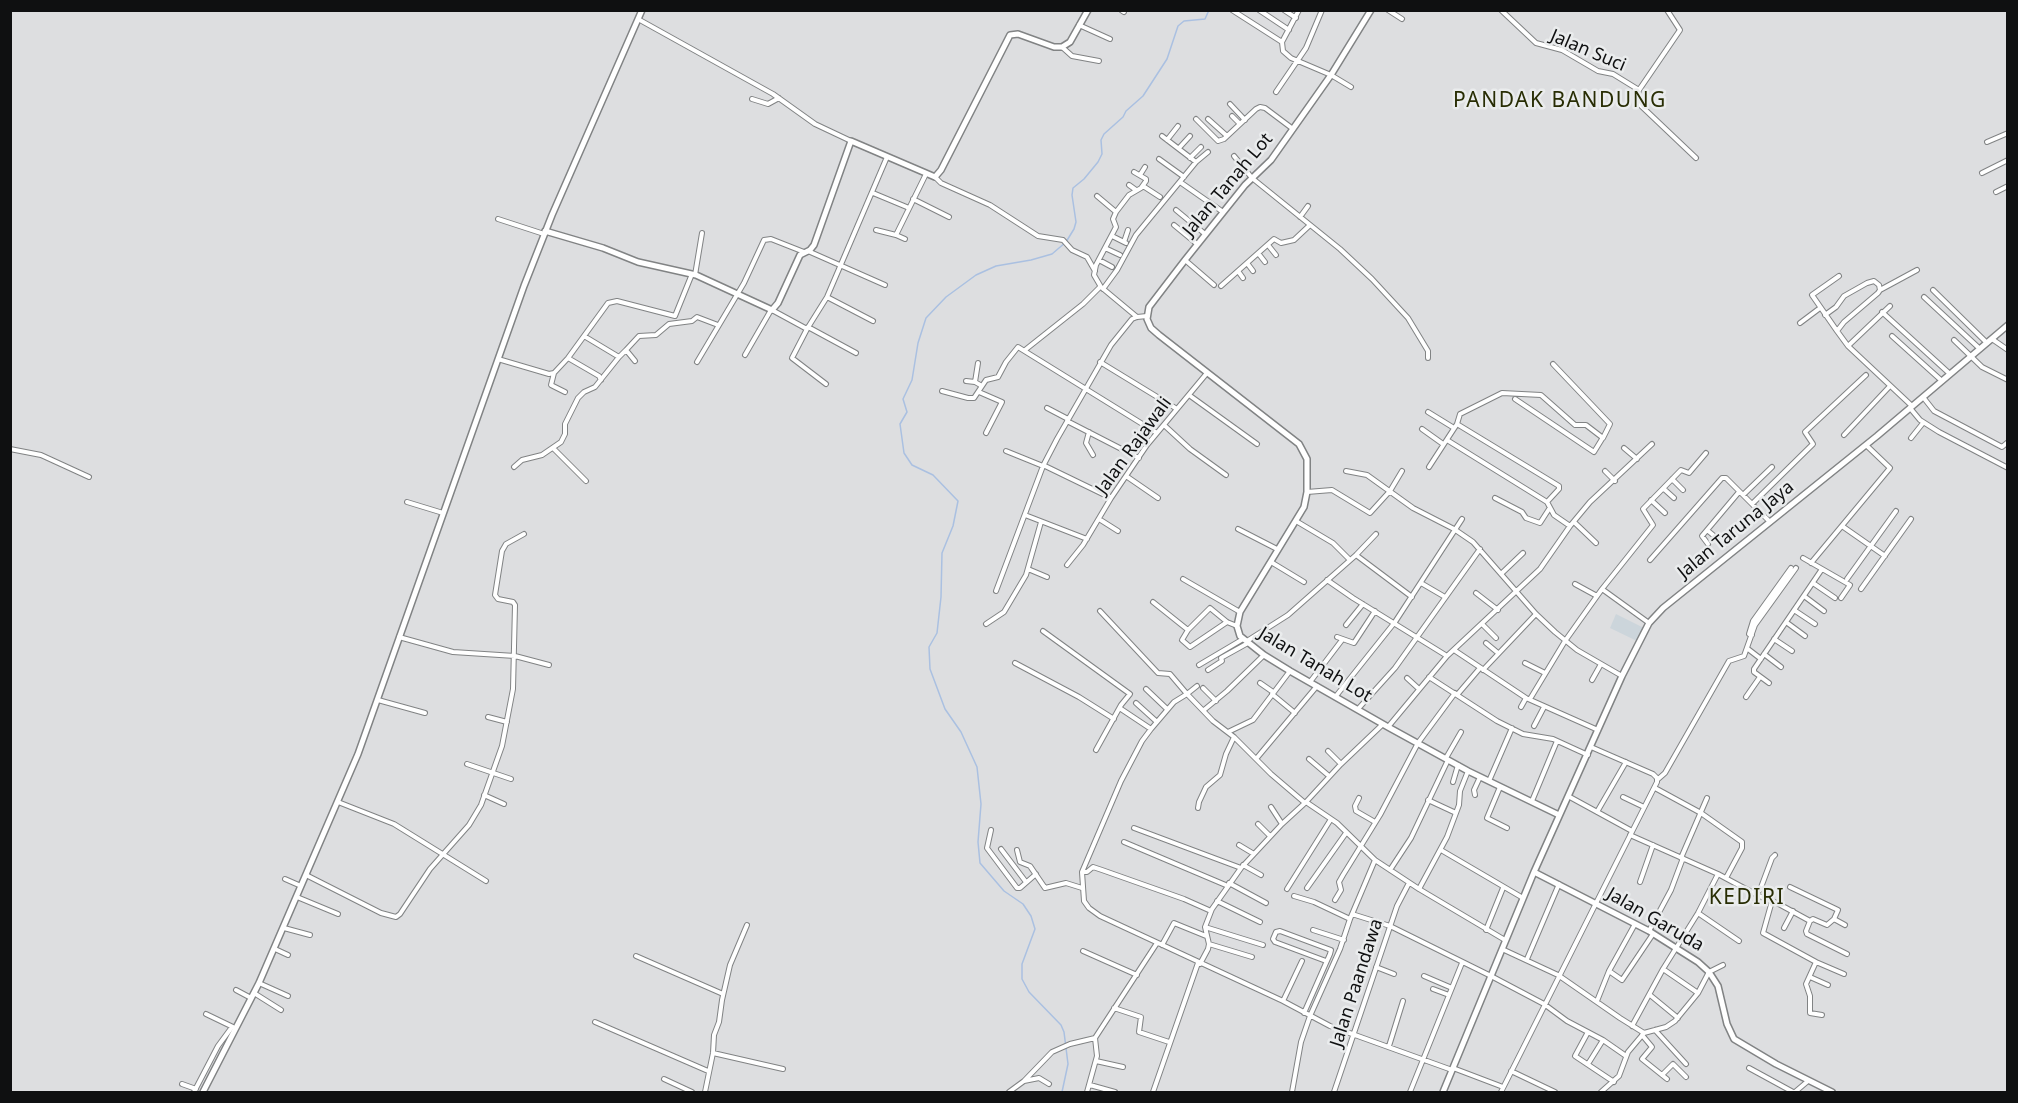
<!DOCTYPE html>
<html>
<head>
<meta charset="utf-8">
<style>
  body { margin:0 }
  #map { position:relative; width:2018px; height:1103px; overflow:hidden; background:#dddee0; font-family:"Noto Sans",sans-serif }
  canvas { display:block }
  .frame { position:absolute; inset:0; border:12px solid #0f1011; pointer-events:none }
</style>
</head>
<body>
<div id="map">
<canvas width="2018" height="1103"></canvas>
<div class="frame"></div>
</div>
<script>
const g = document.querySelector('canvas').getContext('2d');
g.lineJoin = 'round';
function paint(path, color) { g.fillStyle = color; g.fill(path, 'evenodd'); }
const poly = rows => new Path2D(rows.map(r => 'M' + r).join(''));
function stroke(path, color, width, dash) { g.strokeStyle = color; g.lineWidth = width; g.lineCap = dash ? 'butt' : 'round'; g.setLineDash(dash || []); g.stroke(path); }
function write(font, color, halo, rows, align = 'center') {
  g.font = font + ' "Noto Sans",sans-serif'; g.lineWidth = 5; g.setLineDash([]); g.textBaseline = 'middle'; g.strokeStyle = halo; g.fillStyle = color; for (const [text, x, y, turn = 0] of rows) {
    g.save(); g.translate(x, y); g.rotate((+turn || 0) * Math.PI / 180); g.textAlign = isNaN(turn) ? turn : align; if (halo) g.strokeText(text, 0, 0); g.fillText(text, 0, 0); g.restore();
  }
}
const built = poly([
  [1616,614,1644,628,1637,641,1610,628]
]);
const stream = poly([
  [1062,1092,1068,1064,1064,1032,1061,1025,1029,992,1022,979,1022,964,1035,929,1031,916,1023,904,1004,891,980,863,978,842,981,804,977,767,961,732,945,709,930,669,929,647,937,633,941,597,942,553,953,526,958,501,933,475,912,465,904,453,900,424,907,412,903,399,912,380,918,343,926,318,946,297,976,275,996,266,1031,260,1052,254,1066,242,1074,229,1076,222,1072,195,1073,188,1084,179,1098,162,1102,154,1101,140,1104,134,1123,117,1126,111,1143,96,1167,59,1178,26,1184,21,1205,19,1209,10]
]);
const street = poly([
  [1121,10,1124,12],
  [1232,10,1282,42],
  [1259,10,1289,30],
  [1284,10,1296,18],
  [1299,10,1282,42,1283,51,1291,58,1331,75,1351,87],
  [1388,10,1402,19],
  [1501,10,1536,43,1562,50,1598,71,1613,74,1639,90],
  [1667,10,1680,30,1639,90,1636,101,1696,158],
  [638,19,773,94,815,124,851,141],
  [1079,25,1110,39],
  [1062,47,1072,56,1099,61],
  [1276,92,1306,48,1322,10],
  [752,99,768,104,779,98],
  [1230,104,1245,120],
  [1232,116,1240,124],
  [1196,119,1218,141,1224,139,1256,109,1260,107,1265,108,1293,129],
  [1208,119,1227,136],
  [1167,140,1178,126],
  [1987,142,2008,133],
  [1179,148,1190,136],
  [1234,156,1252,178,1340,249,1372,279,1408,318,1428,351,1428,358],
  [1190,158,1201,147],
  [1159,159,1184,177],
  [1196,162,1208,152],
  [1134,172,1146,179,1146,181,1141,188,1129,195,1116,212,1113,219,1116,227,1096,265,1094,275,1101,287,1137,317],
  [1982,173,2008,160],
  [1140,175,1145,167],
  [935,177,941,183,990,205,1038,236,1063,240,1072,250,1087,257,1095,271],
  [1180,182,1223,212],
  [1129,185,1136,190],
  [1143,186,1160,197],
  [1996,192,2008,186],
  [873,193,909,208],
  [1097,196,1116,212],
  [913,199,949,217],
  [1176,210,1205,234],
  [1300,217,1308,206],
  [498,219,544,234],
  [1174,225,1197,244],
  [876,230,896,235,926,174],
  [896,235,905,239],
  [1112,236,1126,243],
  [1124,242,1128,230],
  [1268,245,1276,255],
  [1105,248,1120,255],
  [808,251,885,285],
  [1258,253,1265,262],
  [1099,260,1112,267],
  [1185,260,1214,285],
  [1247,263,1253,271],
  [1238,271,1243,278],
  [695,275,702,233],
  [1221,286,1274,239,1281,243,1294,240,1310,225],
  [1103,289,1117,270,1136,235,1196,162,1162,136],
  [1880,290,1917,270],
  [1933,290,1987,343],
  [827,297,873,321],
  [1924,297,1980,349],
  [772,310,807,329],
  [1882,312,1950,374],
  [1825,315,1836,307,1844,296,1867,283,1874,281,1879,285,1880,290,1878,293,1844,322,1837,331,1848,346,1912,406],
  [1800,323,1820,308],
  [808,327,856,353],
  [1837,331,1812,295,1839,276],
  [584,336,619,357,626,350,635,361],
  [1892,336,1942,381],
  [1992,339,2008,350],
  [1954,340,1982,367,2008,380],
  [1848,346,1890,306],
  [626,350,639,336,656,335,669,324,692,321,697,317,718,325],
  [1025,350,1083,304,1100,287],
  [745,355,771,310],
  [568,358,599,376,601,380],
  [498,359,549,374,554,373,568,358,608,303,617,301,675,316,692,274],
  [697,362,744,283,764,240,771,239,804,252],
  [1100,362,1177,409],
  [978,363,975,382,982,386],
  [554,373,551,385,565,392],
  [966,381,975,382],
  [826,384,792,358,807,329,827,297,887,157],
  [942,391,968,398,974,398,986,380,998,377,1006,362,1018,347,1157,433],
  [979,392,1002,402,986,433],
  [1189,395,1257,444],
  [1923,397,1934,411,2002,447,2008,442],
  [1515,399,1594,452,1602,439],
  [1047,408,1068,419],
  [1910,408,1920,420,1939,432,2008,468],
  [1428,412,1454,428],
  [1067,421,1139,458],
  [1457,424,1559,486,1559,489,1547,502],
  [1164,425,1190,449,1226,475],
  [1422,429,1443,444],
  [1089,432,1086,443,1093,455],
  [1844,435,1890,386],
  [1911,438,1923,423],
  [1447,440,1547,502,1554,515,1570,526],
  [553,448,586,481],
  [1624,448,1637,459],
  [10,449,41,455,89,477],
  [1006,451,1043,466],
  [1043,465,1111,498],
  [514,467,522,460,542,455,561,442,565,434,565,424,578,398,584,392,595,387,619,357],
  [1429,467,1457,424,1460,414,1502,393,1541,395,1575,425,1586,425,1603,438,1610,424,1553,364],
  [1346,471,1367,475,1413,508,1454,529,1473,542,1536,614,1555,632,1577,650,1622,676],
  [1605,471,1615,481],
  [1126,476,1158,498],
  [1672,479,1683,490],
  [1664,489,1674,498],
  [1307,492,1332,490,1370,513,1390,491,1402,471],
  [1743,495,1772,467],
  [1495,498,1522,512,1526,518,1540,523,1549,509],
  [1651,500,1665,513],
  [407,502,443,513],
  [1752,504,1813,444,1805,432,1866,375],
  [1025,515,1087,539],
  [1099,519,1118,531],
  [1296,521,1333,543,1349,559],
  [1574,522,1596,543],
  [1842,526,1885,556],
  [1238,529,1277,549],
  [1707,530,1724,544],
  [1708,544,1702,536,1739,492],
  [1356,555,1412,597],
  [1803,558,1850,585,1841,598],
  [1650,560,1722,478,1726,478,1770,522],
  [1271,562,1304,582],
  [1811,563,1890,468,1866,445],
  [1067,565,1083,545,1111,498,1147,445,1207,373],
  [1028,569,1047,577],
  [1501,574,1523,553],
  [1183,579,1240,612],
  [1847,579,1896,511],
  [1327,580,1353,598,1447,656],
  [1421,583,1445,597],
  [1813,583,1835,598],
  [1575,584,1597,596],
  [1602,589,1649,623],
  [1861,589,1911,519],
  [996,591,1043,466,1057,439,1111,345,1132,319,1137,317,1147,316],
  [1476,593,1498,610],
  [1804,596,1824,611],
  [1153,602,1188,630],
  [1794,610,1815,624],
  [1100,611,1158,673,1170,674,1187,694,1197,686],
  [1227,622,1190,647,1182,640,1188,630,1210,608,1227,622,1237,626],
  [1786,622,1805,636],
  [986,624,1004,612,1026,575,1041,522],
  [1482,624,1496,638],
  [1346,625,1363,604],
  [1043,631,1130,694,1121,705,1096,750],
  [1752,635,1749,634,1753,621,1791,568],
  [399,637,453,652,515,656,549,665],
  [1337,637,1354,643,1375,611],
  [1774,639,1792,651],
  [1247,641,1288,615,1356,555,1376,534],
  [1486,643,1498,653],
  [1748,649,1761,659],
  [1454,650,1526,698,1598,730],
  [1764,654,1781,667],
  [1015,663,1079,697,1114,719],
  [1525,663,1545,673],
  [1199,665,1243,639],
  [1208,670,1222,661,1221,658,1248,643],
  [1483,670,1536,614],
  [1429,677,1497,721,1523,734,1553,739,1588,755],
  [1407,678,1419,689],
  [1592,680,1601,664],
  [1310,682,1342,640],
  [1260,683,1273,692],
  [1769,683,1754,672,1754,669,1822,569],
  [1203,688,1216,701],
  [1146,689,1167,709],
  [1272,694,1295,713],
  [1457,695,1480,668],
  [1336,696,1395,622,1462,519],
  [1746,697,1760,677],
  [1530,699,1565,641,1602,589,1653,525,1643,509,1681,470,1689,473,1706,453],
  [378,700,425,713],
  [1136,703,1157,722],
  [1521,707,1526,698],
  [1121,709,1151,729],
  [1358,709,1395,668,1480,549],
  [1204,710,1227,691,1264,655],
  [488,717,507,722],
  [1534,726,1544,707],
  [1388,727,1447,656,1540,569,1570,526,1590,502,1652,444],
  [1228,732,1253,720,1290,671],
  [1328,751,1341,764],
  [1446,758,1461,732],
  [1256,759,1317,686],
  [1309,759,1329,776],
  [467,764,511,779],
  [1657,780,1665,773,1729,661,1744,656,1755,625,1796,568],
  [1489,781,1512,728],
  [1453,782,1458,765],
  [1500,787,1487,818,1507,828],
  [1655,788,1701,813,1742,842,1742,848,1726,878],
  [484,795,504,804],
  [1475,795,1474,790,1480,777],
  [1568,796,1632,831],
  [1623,797,1644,807],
  [1359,798,1355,806,1356,811,1375,822],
  [1428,800,1456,813],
  [1532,801,1557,741],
  [338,802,394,824,486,881],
  [1306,802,1337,823,1375,860,1419,889,1505,940],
  [1305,803,1271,774,1234,737,1213,721,1187,694,1174,702,1151,729,1142,741,1121,781,1082,872,1084,901,1089,908,1100,916,1283,1001,1330,1026,1452,1070],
  [1271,807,1282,824],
  [1198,808,1199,802,1206,787,1220,775,1226,754,1234,737],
  [1597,812,1626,762],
  [1258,824,1270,836],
  [1134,828,1241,868],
  [991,830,987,848,1017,888,1020,888,1036,874],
  [1630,835,1718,874,1759,896,1777,903,1810,921,1806,931,1807,934,1847,954],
  [1124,842,1228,886],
  [1239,845,1254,854],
  [1001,849,1026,882],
  [1017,850,1020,862,1030,866,1045,888,1066,883,1082,888],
  [1441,850,1523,898],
  [1681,858,1707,798],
  [1243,865,1261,875],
  [1390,870,1411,838,1448,760],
  [1082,872,1087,872,1093,867,1102,870,1184,899,1211,911],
  [306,875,381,913,396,917,400,914,430,869,469,825,481,805,502,746,513,689,515,605,513,602,498,599,495,595,502,551,506,544,524,534],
  [285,879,301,886],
  [1640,882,1653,845],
  [1229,883,1266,903],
  [1790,887,1838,910,1834,919,1827,925,1813,919,1810,921],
  [1307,888,1346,833],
  [1287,889,1331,819],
  [1419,889,1447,837,1459,805,1460,791,1468,771],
  [1753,891,1760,890,1772,858,1775,855],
  [1294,896,1314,902,1350,919],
  [297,897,338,914],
  [1335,900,1341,890,1339,882,1343,875,1380,815,1418,743,1455,693],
  [1217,901,1260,922],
  [1772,901,1763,933,1816,962],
  [1698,913,1739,941],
  [1352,914,1390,926,1491,976,1544,1004,1567,1021,1603,1040,1626,1056],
  [1834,919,1845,925],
  [1205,927,1263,945],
  [284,928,310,935],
  [1784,928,1793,911],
  [1313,930,1344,940],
  [1486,930,1503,888],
  [1649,931,1671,890,1683,858],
  [1209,944,1252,957],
  [1162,945,1174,923,1206,936],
  [275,949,288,955],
  [1502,949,1558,975,1620,1018,1644,1033],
  [1083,951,1137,975],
  [636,956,723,994],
  [1527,959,1559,884],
  [1200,964,1208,949,1209,944,1205,927,1212,909,1241,868,1282,824,1306,802,1341,764,1383,724],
  [1376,967,1394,974],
  [1663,969,1698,993],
  [1609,971,1622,980,1653,934],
  [1424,976,1452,988],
  [1810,977,1828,985],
  [259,983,288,996],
  [1433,989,1449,995],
  [236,990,251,998],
  [254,993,281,1010],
  [1650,995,1678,1018],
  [1283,1001,1302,961],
  [1597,1001,1609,971,1635,924],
  [1114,1008,1141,1017,1139,1032,1169,1042],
  [1304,1013,1330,954,1331,950,1280,931,1276,932,1273,939,1275,942,1326,961],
  [206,1014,233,1027],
  [1822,1015,1810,1013,1810,996,1806,984,1816,962,1844,974],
  [595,1022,708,1071],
  [1632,1026,1663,969,1698,913,1718,874],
  [1655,1030,1686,1064],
  [1588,1032,1575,1056,1614,1082],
  [1642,1035,1652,1047,1642,1059,1667,1079],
  [1389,1046,1403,1001],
  [713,1053,783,1069],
  [1096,1061,1123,1067],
  [1588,1064,1603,1040],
  [1453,1068,1503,1087],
  [1749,1068,1793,1092],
  [1511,1071,1555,1092],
  [1662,1075,1673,1064,1686,1077],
  [664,1079,692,1092],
  [1024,1081,1039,1078,1049,1084],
  [182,1084,196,1089],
  [1090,1085,1115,1092],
  [194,1092,218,1046,232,1027],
  [705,1092,713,1053,714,1035,719,1022,722,1000,730,965,747,925],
  [1009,1092,1024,1081,1052,1052,1070,1044,1095,1038],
  [1087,1092,1097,1056,1095,1038,1157,943],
  [1153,1092,1198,963],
  [1292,1092,1301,1042,1310,1016,1340,949,1350,919,1375,860],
  [1334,1092,1397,906,1409,883],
  [1410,1092,1462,963],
  [1501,1092,1657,782,1657,778,1653,774,1591,747],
  [1601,1092,1619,1076,1628,1052,1644,1033,1666,1027,1675,1021,1698,993,1709,972,1723,965],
  [1795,1092,1808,1081]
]);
const secondary = poly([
  [1371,10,1331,75,1271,160,1245,185,1185,260,1149,307,1147,319,1151,328,1159,335,1299,444,1307,459,1307,492,1304,507,1240,612,1237,626,1240,636,1264,655,1290,671,1388,727,1468,771,1559,815],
  [545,231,603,248,638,262,696,275,772,310,778,303,800,255,810,250,814,245,851,141,935,177,941,170,1010,35,1018,34,1054,47,1062,47,1070,42,1088,10],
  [1534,872,1649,931,1698,962,1709,972,1718,986,1727,1024,1734,1039,1776,1064,1832,1092],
  [203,1092,259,983,358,754,524,286,552,215,642,10],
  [1443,1092,1534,872,1622,676,1649,623,1663,608,1877,436,2008,325]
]);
const streetNames = [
  ["Jalan Suci",1588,51,23],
  ["Jalan Tanah Lot",1228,185,-50],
  ["Jalan Rajawali",1134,446,-54],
  ["Jalan Taruna Jaya",1736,530,-39],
  ["Jalan Tanah Lot",1315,665,31],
  ["Jalan Garuda",1655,920,30],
  ["Jalan Paandawa",1357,983,-72]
];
const quarterNames = [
  ["PANDAK BANDUNG",1560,101],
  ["KEDIRI",1747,898]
];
paint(built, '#ccd5db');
stroke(stream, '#aac0e1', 1.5);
stroke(street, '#818384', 6);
stroke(secondary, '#818384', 8);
stroke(street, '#fff', 4);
stroke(secondary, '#fff', 5);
write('18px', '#0f1011', '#eaeced', streetNames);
g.letterSpacing = '1.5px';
write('21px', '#282d04', '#eaeced', quarterNames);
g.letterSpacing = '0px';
</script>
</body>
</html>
